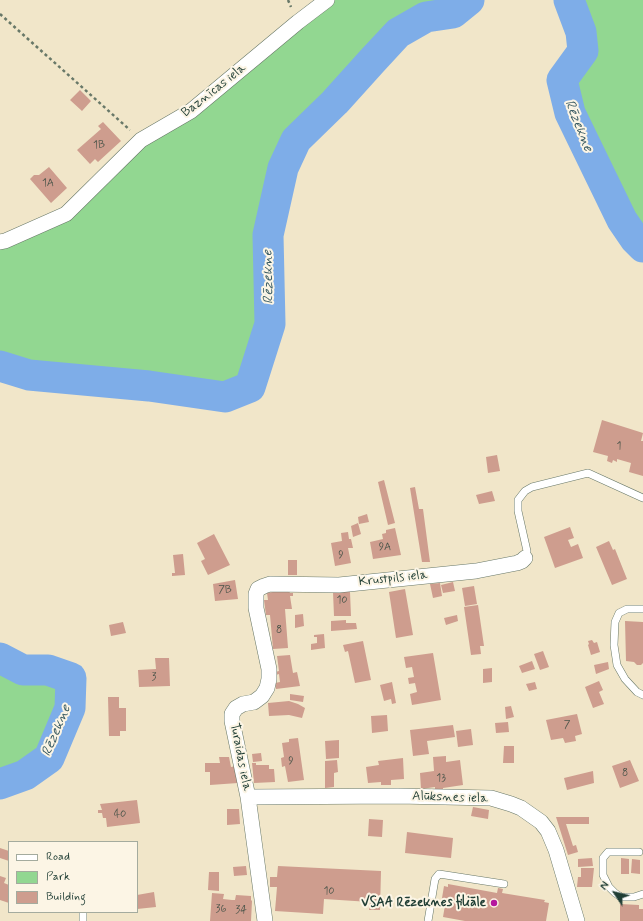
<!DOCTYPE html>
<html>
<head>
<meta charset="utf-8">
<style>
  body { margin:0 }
  #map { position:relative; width:643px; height:921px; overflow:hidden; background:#f1e6c9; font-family:Mynerve,sans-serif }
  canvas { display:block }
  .legend { position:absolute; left:8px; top:841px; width:130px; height:72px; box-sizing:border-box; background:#fcf5e5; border:1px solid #a4ab9e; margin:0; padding:5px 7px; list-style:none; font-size:12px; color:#1f3d34 }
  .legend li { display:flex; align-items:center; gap:8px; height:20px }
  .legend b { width:20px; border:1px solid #a4ab9e }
  .north { position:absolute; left:595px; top:873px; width:40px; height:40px; -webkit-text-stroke:3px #fcf5e5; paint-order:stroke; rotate:305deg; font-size:11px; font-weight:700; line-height:16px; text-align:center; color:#1f3d34 }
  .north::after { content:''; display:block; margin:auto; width:14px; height:18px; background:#1f3d34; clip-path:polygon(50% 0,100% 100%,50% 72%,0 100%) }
</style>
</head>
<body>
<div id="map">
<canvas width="643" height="921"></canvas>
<ul class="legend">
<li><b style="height:5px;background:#fff"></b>Road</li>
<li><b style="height:11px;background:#92d791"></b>Park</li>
<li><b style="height:11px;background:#ce9d8e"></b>Building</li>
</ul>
<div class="north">N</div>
</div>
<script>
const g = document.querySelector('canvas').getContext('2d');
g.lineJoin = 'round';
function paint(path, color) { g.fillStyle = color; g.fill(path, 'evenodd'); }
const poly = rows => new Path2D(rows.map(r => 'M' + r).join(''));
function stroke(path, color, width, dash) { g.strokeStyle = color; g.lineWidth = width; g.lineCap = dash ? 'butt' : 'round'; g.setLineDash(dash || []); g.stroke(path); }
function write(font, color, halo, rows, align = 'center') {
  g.font = font + ' Mynerve,sans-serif'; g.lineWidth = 4; g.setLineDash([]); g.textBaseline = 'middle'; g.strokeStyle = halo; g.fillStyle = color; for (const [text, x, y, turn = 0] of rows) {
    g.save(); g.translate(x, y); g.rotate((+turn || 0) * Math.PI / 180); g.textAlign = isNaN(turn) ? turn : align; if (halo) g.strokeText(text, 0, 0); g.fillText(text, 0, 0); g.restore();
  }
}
const green = poly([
  [330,0,469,0,453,13,426,17,398,33,296,140,283,168,268,235,270,324,250,387,225,397,149,386,29,375,0,366,0,242,66,214,141,140],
  [569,0,643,0,643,241,600,178,562,80,583,51],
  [0,666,22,680,23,670,71,678,25,775,0,778]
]);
const river = poly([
  [569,0,581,32,583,51,562,80,570,113,622,220,635,239,643,247],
  [0,366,29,375,149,386,225,397,250,387,270,324,268,235,283,168,296,140,335,102,372,61,398,33,426,17,453,13,469,0],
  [0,658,23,670,48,670,71,678,70,708,49,758,25,775,0,784]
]);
const building = poly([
  [80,90,91,101,82,111,70,100],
  [103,122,121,141,98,162,95,159,90,164,77,150,101,129,98,126],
  [49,167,67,188,51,203,30,179,34,175,39,175],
  [602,420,643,433,641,441,643,441,643,476,629,472,631,463,617,459,617,462,613,460,612,463,607,461,608,456,593,452],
  [497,455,500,471,488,473,486,457],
  [384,480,395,523,388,525,378,482],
  [415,487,419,509,423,509,430,562,422,562,410,488],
  [492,491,495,501,479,504,476,495],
  [367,514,369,522,359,524,358,517],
  [358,523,361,534,353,537,351,526],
  [570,527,574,538,568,540,571,547,578,544,583,558,555,568,544,537],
  [395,528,401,555,373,559,370,542,383,539,382,534,386,533,386,530],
  [348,532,349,539,351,539,353,548,348,548,351,563,335,566,331,543,342,541,341,533],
  [214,534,230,565,208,575,201,561,205,559,197,543],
  [609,541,613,550,615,549,627,579,612,585,596,547],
  [183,554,185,575,172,576,172,573,175,573,173,555],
  [288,560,297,560,297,575,288,575],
  [235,580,238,599,215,601,213,584],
  [453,582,455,591,443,593,441,585],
  [440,583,442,596,433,598,430,584],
  [474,586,477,604,465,606,462,588],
  [405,589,413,635,396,638,389,592],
  [284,590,289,591,290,593,293,593,293,596,290,596,292,609,285,609,288,648,273,649,270,615,266,615,264,600,268,600,267,593],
  [333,592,350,592,351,616,334,616],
  [478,605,484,646,480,646,481,654,471,655,464,607],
  [303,614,304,626,295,628,295,615],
  [457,615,458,621,446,625,444,618],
  [346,620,346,623,356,623,357,629,331,631,331,621],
  [625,621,643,622,643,663,641,665,637,665,634,662,626,661],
  [123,622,126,633,111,636,109,625],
  [324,634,325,648,311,650,311,644,317,643,317,637,314,637,314,635],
  [592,640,594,643,597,642,600,652,591,655,588,645,589,644,588,641],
  [363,641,371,680,355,683,348,651,345,652,343,645],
  [543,651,549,667,540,670,534,654],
  [433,653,441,700,412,705,410,694,417,692,415,683,409,684,408,678,414,677,412,667,406,668,404,657],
  [290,655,293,673,297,672,300,686,276,689,275,683,280,682,279,674,276,675,275,672,279,671,277,656],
  [155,658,169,658,170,686,139,687,138,670,156,669],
  [532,661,535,669,522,673,519,666],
  [608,662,609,669,596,674,594,665],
  [492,668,492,682,483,683,483,669],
  [599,681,603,690,599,692,604,704,593,708,585,687],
  [392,682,396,703,392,704,391,699,384,701,380,685],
  [535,682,537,689,529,691,526,684],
  [290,694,304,696,303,702,290,700],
  [108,697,119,697,119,708,126,708,126,731,120,731,120,736,109,736],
  [289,701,298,704,305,708,302,718,289,715,269,716,268,703],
  [511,706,514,717,506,719,505,707],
  [577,714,582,734,575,736,576,741,565,743,563,738,551,740,546,720],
  [387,715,388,731,372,733,371,716],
  [508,722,509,732,496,733,495,723],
  [453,725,455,737,427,741,429,754,413,756,410,730],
  [471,729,473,745,458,747,456,731],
  [298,738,304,780,288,782,285,766,282,767,281,758,284,757,282,743,289,742,289,739],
  [339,740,339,758,326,759,325,741],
  [504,746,514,746,514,763,503,763],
  [261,753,262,761,253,762,252,754],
  [446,756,446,762,460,760,463,785,443,788,443,790,435,791,435,787,421,789,420,773,434,771,433,757],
  [219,757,229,757,231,767,237,766,238,783,210,785,210,772,205,772,205,763,220,763],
  [403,758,404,779,391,780,391,785,381,785,381,782,368,783,366,767,379,765,378,761],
  [337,760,338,772,334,773,334,787,325,788,325,761],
  [630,760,639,781,620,788,612,766],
  [252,763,256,763,256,765,269,765,269,769,274,769,275,782,254,783],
  [593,771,594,783,567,790,564,778],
  [137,800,140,823,107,827,106,818,103,818,102,813,98,813,98,810,102,810,100,804],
  [473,807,489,810,488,819,471,816],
  [227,809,239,809,240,824,227,825],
  [556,817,589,817,589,824,566,824,573,846,576,845,578,852,568,855],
  [369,819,383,820,382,837,368,836],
  [407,832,453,838,451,858,405,853],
  [0,848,9,851,9,861,0,858],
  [592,858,593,866,578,867,578,859],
  [621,858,629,859,629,874,621,874],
  [632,859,640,860,640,874,631,873],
  [246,866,247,875,234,876,233,867],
  [278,866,381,871,380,910,369,910,370,902,324,899,323,914,275,911,277,887,270,887,270,877,277,877],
  [581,868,594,868,592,887,577,887,578,877,581,877],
  [209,872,219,872,219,891,208,890],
  [0,876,6,878,4,883,9,885,9,903,0,900],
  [448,884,497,893,498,888,503,889,502,893,545,900,544,902,549,903,546,921,465,921,443,917,445,905,441,904,444,886,448,887],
  [154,892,156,907,137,909,137,895],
  [212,893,224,894,223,899,232,900,235,900,236,895,251,896,251,900,252,901,251,921,210,921],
  [620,904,639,905,639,909,643,909,643,921,620,921]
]);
const path = poly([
  [288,0,291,7],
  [0,14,130,130]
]);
const lane = poly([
  [525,558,527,551,518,511,518,500,525,491,532,487,588,473,643,498],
  [643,609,627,609,619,613,615,622,614,645,617,665,625,679,637,692,643,695],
  [639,852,608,852,603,858,603,875,609,887,615,893,621,897,634,897,643,894],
  [83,921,83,912],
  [428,921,435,879,439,874,504,884]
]);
const street = poly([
  [0,242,5,241,66,214,141,140,191,111,298,22,327,0],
  [248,797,398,796,491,798,511,804,521,808,541,822,548,831,556,850,577,921],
  [265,921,248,797,232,721,232,714,236,708,243,704,254,702,262,696,267,688,269,679,269,669,256,608,256,594,258,589,264,586,270,584,339,585,476,571,517,563,522,561,525,558]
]);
const markers = [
  [494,903,4,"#b5179e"]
];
const numberNames = [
  ["1B",99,146],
  ["1A",48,184],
  ["1",619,447],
  ["9A",385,548],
  ["9",341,556],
  ["7B",225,591],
  ["10",342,601],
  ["8",279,631],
  ["3",154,678],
  ["7",567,726],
  ["9",291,762],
  ["8",625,774],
  ["13",441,779],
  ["40",120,815],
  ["10",329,892],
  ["36",221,910],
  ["34",241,911]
];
const streetNames = [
  ["Baznīcas iela",214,91,-38],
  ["Krustpils iela",393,579,-6],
  ["Turaidas iela",240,757,79],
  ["Alūksnes iela",450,798,2]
];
const poiNames = [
  ["VSAA Rēzeknes filiāle",486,903]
];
const waterNames = [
  ["Rēzekne",578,126,68],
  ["Rēzekne",269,277,-91],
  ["Rēzekne",57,731,-67]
];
paint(green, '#92d791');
stroke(river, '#7eade8', 31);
paint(building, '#ce9d8e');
stroke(lane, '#687868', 8);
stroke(street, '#687868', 16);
stroke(path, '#687868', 2.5, [3, 3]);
stroke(lane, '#fff', 7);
stroke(street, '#fff', 15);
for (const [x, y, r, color] of markers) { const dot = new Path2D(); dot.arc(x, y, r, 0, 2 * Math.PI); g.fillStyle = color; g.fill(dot); stroke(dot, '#fcf5e5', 1.5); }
write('11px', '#4b554a', null, numberNames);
write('13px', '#1f3d34', '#fcf5e5', streetNames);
write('bold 13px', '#1f3d34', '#fcf5e5', poiNames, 'right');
write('italic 14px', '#375961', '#fcf5e5', waterNames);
</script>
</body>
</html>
